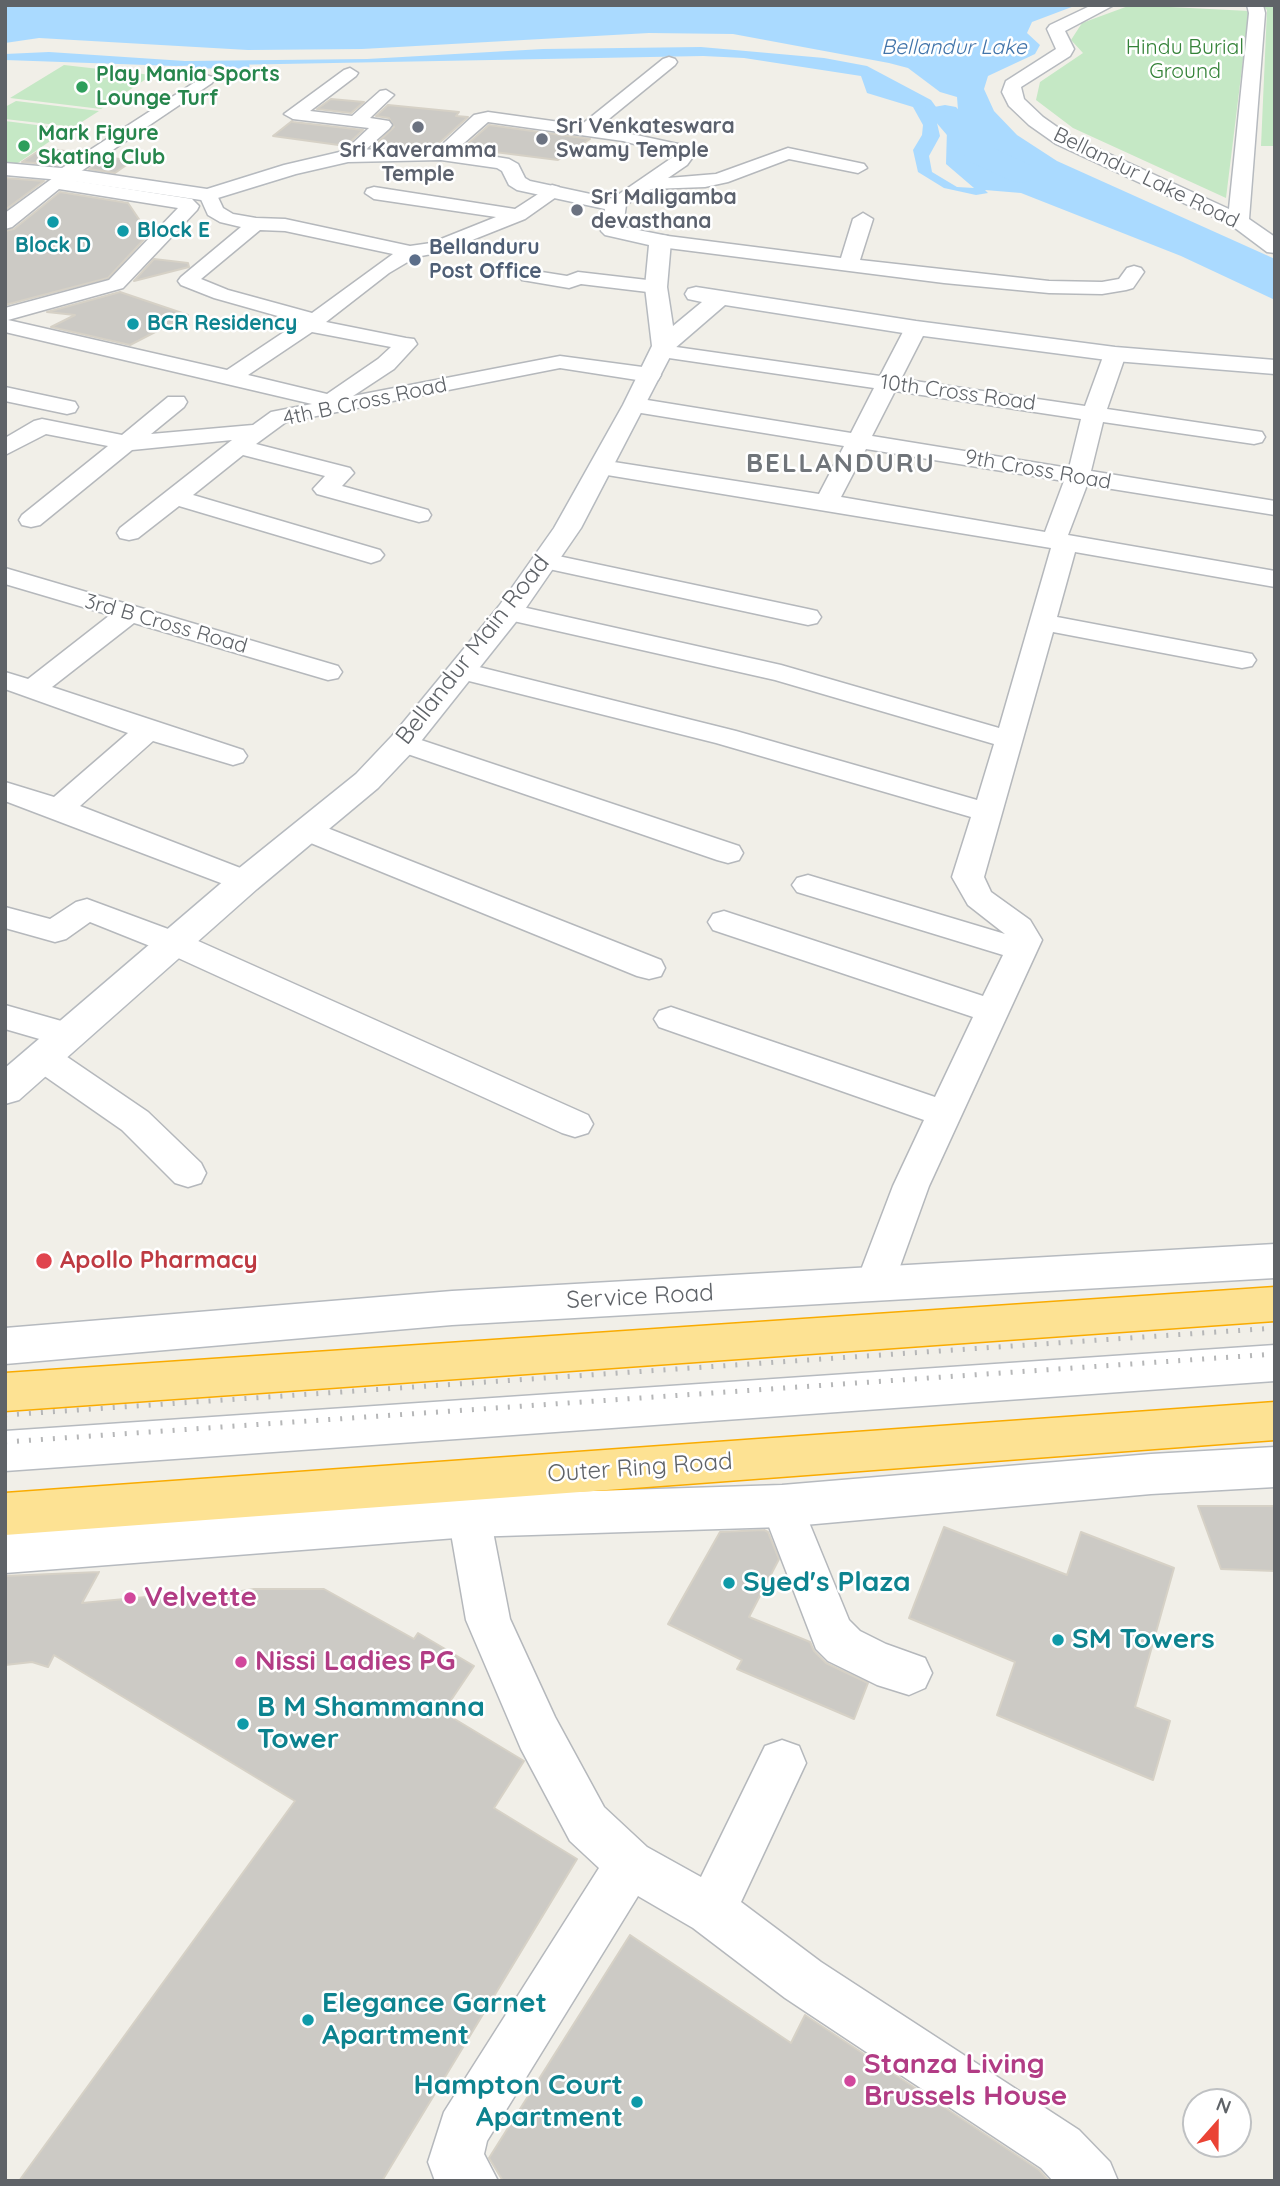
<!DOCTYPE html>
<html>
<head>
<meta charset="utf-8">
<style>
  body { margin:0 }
  #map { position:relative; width:1280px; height:2186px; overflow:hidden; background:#f1efe8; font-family:Quicksand,sans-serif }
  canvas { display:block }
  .frame { position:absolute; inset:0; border:7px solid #5f6368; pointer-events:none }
  .north { position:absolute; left:1182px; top:2088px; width:70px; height:70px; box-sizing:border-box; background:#fff; border:2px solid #bfc1c3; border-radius:50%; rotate:21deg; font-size:19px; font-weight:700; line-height:28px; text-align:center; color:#5f6368 }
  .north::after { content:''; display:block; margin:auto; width:24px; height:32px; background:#ea4335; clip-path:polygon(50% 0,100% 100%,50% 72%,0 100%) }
</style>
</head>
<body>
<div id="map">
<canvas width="1280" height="2186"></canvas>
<div class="frame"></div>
<div class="north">N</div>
</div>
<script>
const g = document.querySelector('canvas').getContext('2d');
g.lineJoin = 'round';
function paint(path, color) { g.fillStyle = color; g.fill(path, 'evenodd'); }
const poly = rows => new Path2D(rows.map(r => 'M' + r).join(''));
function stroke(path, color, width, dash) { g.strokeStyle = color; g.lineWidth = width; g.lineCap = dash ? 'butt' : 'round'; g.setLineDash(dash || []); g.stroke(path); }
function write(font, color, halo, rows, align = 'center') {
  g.font = font + ' Quicksand,sans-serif'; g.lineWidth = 5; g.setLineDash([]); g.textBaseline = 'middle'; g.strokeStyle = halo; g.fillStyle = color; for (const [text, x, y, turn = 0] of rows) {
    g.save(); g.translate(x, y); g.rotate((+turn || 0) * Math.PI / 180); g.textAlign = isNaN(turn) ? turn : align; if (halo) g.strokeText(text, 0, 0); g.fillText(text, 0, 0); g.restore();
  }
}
const green = poly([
  [1131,5,1249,11,1226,198,1073,128,1036,100,1040,82,1083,53,1071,40,1082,23],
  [1262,5,1275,5,1275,146,1261,146,1267,10],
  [64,65,152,75,101,109,10,98],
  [16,101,99,111,74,127,5,119,5,107],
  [5,121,68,129,15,165,5,163]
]);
const water = poly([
  [5,5,1077,5,1032,22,1027,33,1040,45,1035,54,988,76,984,89,994,111,1017,135,1057,161,1275,259,1275,300,1181,256,1021,193,985,190,988,193,976,195,944,188,918,172,913,150,922,135,923,125,913,107,867,93,861,76,744,58,703,56,175,66,5,60,5,54,49,52,185,61,367,59,543,49,701,47,824,58,867,66,931,100,944,118,937,123,940,136,929,156,932,172,957,187,974,188,946,164,947,129,958,110,957,97,940,92,908,68,889,63,733,34,649,33,362,49,248,50,39,38,5,43]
]);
const stream = poly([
  [197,66,247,66],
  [928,107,945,114]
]);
const river = poly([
  [945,105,956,107,994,148,1033,166,1038,173,1033,180,1021,183,1009,180,970,162,929,114,934,107,945,105]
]);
const building = poly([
  [331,99,364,102,351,113,317,109,331,99],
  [388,105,459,112,456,116,468,117,437,145,373,147,394,127,389,118,376,116,388,105],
  [292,121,293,122,363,130,346,146,273,136,292,121],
  [489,125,590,139,558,160,463,148,489,125],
  [43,148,80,153,61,165,22,162,43,148],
  [107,157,132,161,115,173,89,169,107,157],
  [5,178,44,181,5,210,5,178],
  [60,192,128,203,149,234,108,278,5,305,5,231,14,229,60,192],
  [154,259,188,263,189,267,134,281,154,259],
  [120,292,188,315,130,345,51,327,75,315,47,312,120,292],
  [1198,1506,1275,1506,1275,1571,1221,1569,1198,1506],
  [944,1527,1067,1575,1081,1532,1174,1568,1135,1707,1170,1721,1153,1780,997,1715,1015,1662,909,1618,944,1527],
  [764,1530,768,1532,779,1559,749,1617,810,1642,814,1651,826,1663,868,1683,854,1719,737,1669,742,1660,668,1624,720,1532,764,1530],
  [99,1572,82,1603,189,1593,223,1594,254,1589,324,1589,414,1639,418,1633,474,1666,443,1712,524,1761,494,1808,577,1859,382,2181,19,2181,295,1801,54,1655,48,1667,32,1662,5,1665,5,1576,99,1572],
  [630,1935,791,2043,805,2015,1039,2170,1049,2181,503,2181,489,2158,630,1935]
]);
const street = poly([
  [669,57,675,59,677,62,675,65,599,127,678,144,692,150,695,154,687,165,668,178,716,174,788,148,864,164,867,168,858,173,789,159,728,182,705,187,651,189,616,211,607,205,609,201,676,155,623,141,488,122,447,158,441,159,432,154,474,115,488,112,581,125,663,59,669,57],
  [350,68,358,73,356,76,310,111,352,116,380,91,386,90,394,95,370,118,389,121,392,125,389,129,354,160,348,161,339,156,369,128,293,119,284,114,344,70,350,68],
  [206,75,212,77,214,80,212,83,74,176,76,181,192,199,199,206,197,210,123,288,8,320,227,370,299,322,214,298,181,285,178,281,181,277,241,227,220,222,208,215,199,195,201,191,215,191,223,208,233,214,256,218,285,219,410,246,431,243,496,217,374,199,365,193,367,189,374,187,515,209,552,185,559,187,561,191,559,195,525,219,442,252,416,257,389,273,326,322,406,338,414,339,417,344,394,369,353,396,560,356,650,368,658,370,661,375,658,380,650,382,560,368,286,422,256,444,350,468,354,473,342,486,428,510,431,515,428,520,419,522,317,494,313,489,325,476,243,455,193,495,380,550,384,555,380,560,371,563,179,506,138,538,129,540,120,538,117,533,120,528,232,440,132,450,40,525,31,527,22,525,19,520,22,515,108,446,46,434,5,455,5,438,34,421,42,419,122,435,168,397,184,397,187,402,184,407,151,434,253,425,271,412,312,404,5,332,5,308,109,280,178,208,59,189,12,227,5,229,5,213,57,175,59,170,206,75],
  [260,230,285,231,393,254,312,313,228,290,201,279,260,230],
  [312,332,391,347,378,359,327,394,248,375,312,332],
  [863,213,873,219,860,260,1049,281,1102,282,1119,279,1127,268,1134,266,1141,268,1144,272,1133,288,1126,290,1102,294,1049,293,944,283,660,247,650,241,660,235,841,258,853,219,863,213],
  [529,270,567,276,578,272,656,281,663,283,666,287,663,291,656,293,581,284,569,288,522,280,519,276,522,272,529,270],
  [916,322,923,324,927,328,901,379,1085,406,1104,354,1107,349,1115,348,1123,349,1126,354,1107,409,1262,432,1265,437,1262,442,1254,444,1103,422,1091,471,1275,501,1275,515,1087,485,1068,535,1275,571,1275,587,1075,552,1057,617,1242,652,1252,654,1256,660,1252,666,1242,668,1053,632,984,877,991,892,1030,920,1042,940,929,1186,894,1283,889,1294,875,1298,861,1294,856,1283,893,1186,924,1120,659,1027,654,1019,659,1011,671,1007,935,1097,973,1017,713,930,708,922,713,914,724,911,983,996,1003,955,797,892,792,885,797,878,808,875,1005,934,968,905,952,877,971,817,716,743,453,677,449,671,453,665,463,663,736,731,977,800,994,744,775,680,509,620,500,618,496,612,500,606,509,604,781,665,999,728,1051,548,601,474,593,472,589,467,593,462,601,460,819,494,844,446,635,412,627,410,624,405,627,400,635,398,851,433,874,388,662,357,654,356,651,351,654,346,662,345,880,376,905,328,909,324,916,322],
  [895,391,1081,419,1069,468,872,436,895,391],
  [866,449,1064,481,1045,532,841,497,866,449],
  [5,387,75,402,78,407,75,412,67,414,5,401,5,387],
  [544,553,808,609,817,611,821,617,817,623,808,625,535,566,531,561,535,556,544,553],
  [5,568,338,666,342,672,338,678,328,680,134,623,52,687,243,750,247,756,243,762,233,765,153,741,80,806,256,874,261,881,256,888,245,891,234,888,5,801,5,782,54,797,128,733,5,689,5,672,28,679,110,615,5,584,5,568],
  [403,734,739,846,743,853,739,860,728,863,717,860,393,749,389,743,393,737,403,734],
  [307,820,661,960,665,968,661,976,649,979,637,976,296,837,292,830,296,823,307,820],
  [87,899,187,936,588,1115,593,1124,588,1133,575,1137,562,1133,165,952,90,922,66,939,55,942,5,928,5,907,50,919,76,902,87,899],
  [5,1005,79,1026,84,1035,79,1044,67,1047,5,1029,5,1005],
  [42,1045,54,1048,148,1112,201,1163,206,1173,201,1183,188,1187,175,1183,122,1130,30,1066,25,1057,30,1048,42,1045],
  [782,1487,797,1493,849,1620,860,1631,886,1644,925,1658,932,1673,925,1688,909,1695,877,1685,828,1661,816,1649,761,1506,767,1493,782,1487],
  [469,1497,484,1503,490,1516,510,1619,555,1717,604,1807,647,1847,701,1877,765,1746,782,1740,799,1746,806,1763,741,1902,821,1962,1079,2130,1110,2162,1118,2181,1053,2181,1041,2168,785,1998,693,1928,638,1896,487,2141,484,2154,498,2181,435,2181,428,2162,444,2112,599,1868,570,1841,521,1749,466,1620,448,1516,454,1503,469,1497]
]);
const secondary = poly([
  [1092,5,1114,5,1065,31,1074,49,1070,56,1021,87,1024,99,1043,117,1070,136,1229,209,1249,13,1247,5,1263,5,1265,13,1249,219,1275,237,1275,253,1267,252,1231,225,1056,144,1029,125,1009,106,1002,92,1006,81,1056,49,1047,29,1050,25,1092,5],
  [441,148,509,159,518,164,525,178,530,181,623,201,626,205,623,227,668,236,671,241,667,287,673,326,702,302,688,299,685,294,688,289,696,287,916,321,1115,347,1275,360,1275,374,1115,361,916,335,725,305,674,349,581,528,519,618,414,750,378,788,257,889,19,1100,5,1104,5,1068,233,873,356,774,392,736,499,606,554,528,623,405,652,346,645,287,649,245,605,235,601,231,605,209,517,190,509,185,502,171,497,168,441,160,348,162,296,174,208,201,72,181,5,175,5,163,72,169,207,189,284,165,348,150,441,148],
  [1275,1244,1275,1278,452,1325,5,1364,5,1328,452,1291,1275,1244],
  [1275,1345,1275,1381,5,1471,5,1431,1275,1345],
  [1275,1447,1275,1487,1151,1494,782,1527,469,1537,5,1573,5,1529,469,1495,782,1485,1151,1454,1275,1447]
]);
const highway = poly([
  [1275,1287,1275,1321,5,1411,5,1373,1275,1287],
  [1275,1402,1275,1440,5,1535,5,1493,1275,1402]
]);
const rail = poly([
  [5,1415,1275,1328],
  [5,1442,1275,1354]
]);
const markers = [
  [82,87,7,"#2e9e5b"],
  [418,127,7,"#6b7280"],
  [542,139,7,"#6b7280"],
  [24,146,7,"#2e9e5b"],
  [577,210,7,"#6b7280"],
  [53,222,7,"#0f9aa8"],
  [123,231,7,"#0f9aa8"],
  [415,260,7,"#5c6f8a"],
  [133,324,7,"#0f9aa8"],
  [44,1261,9,"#e0444e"],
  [729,1583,7,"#0f9aa8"],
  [130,1598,7,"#d1479c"],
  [1058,1640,7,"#0f9aa8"],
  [241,1662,7,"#d1479c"],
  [243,1724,7,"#0f9aa8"],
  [308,2020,7,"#0f9aa8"],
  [850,2081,7,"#d1479c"],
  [637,2102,7,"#0f9aa8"]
];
const farWaternames = [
  ["Bellandur Lake",954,48]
];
const farParknames = [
  ["Hindu Burial",1185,48],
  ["Ground",1185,72]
];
const farLeisurenames = [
  ["Play Mania Sports",96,75],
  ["Lounge Turf",96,99],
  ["Mark Figure",38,134],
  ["Skating Club",38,158]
];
const farWorshipnames = [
  ["Sri Venkateswara",556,127],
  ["Swamy Temple",556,151],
  ["Sri Kaveramma",418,151,"center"],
  ["Temple",418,175,"center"],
  ["Sri Maligamba",591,198],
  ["devasthana",591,222]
];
const farStreetnames = [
  ["Bellandur Lake Road",1146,178,26],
  ["10th Cross Road",958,393,8],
  ["4th B Cross Road",365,402,-12],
  ["9th Cross Road",1038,470,10],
  ["3rd B Cross Road",166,624,16]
];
const farCulturenames = [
  ["Block E",137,231],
  ["Block D",53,246,"center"],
  ["BCR Residency",147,324]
];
const farServicenames = [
  ["Bellanduru",429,248],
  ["Post Office",429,272]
];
const streetNames = [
  ["Bellandur Main Road",473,650,-52],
  ["Service Road",640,1297,-3],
  ["Outer Ring Road",640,1468,-4]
];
const healthNames = [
  ["Apollo Pharmacy",60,1261]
];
const farDistrictnames = [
  ["BELLANDURU",841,464]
];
const nearCulturenames = [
  ["Syed's Plaza",743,1583],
  ["SM Towers",1072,1640],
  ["B M Shammanna",257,1708],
  ["Tower",257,1740],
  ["Elegance Garnet",322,2004],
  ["Apartment",322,2036],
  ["Hampton Court",623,2086,"right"],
  ["Apartment",623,2118,"right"]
];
const nearHotelnames = [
  ["Velvette",144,1598],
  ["Nissi Ladies PG",255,1662],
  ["Stanza Living",864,2065],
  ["Brussels House",864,2097]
];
paint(green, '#c5e8c5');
paint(water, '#aadaff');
stroke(stream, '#aadaff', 5);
paint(river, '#aadaff');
paint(building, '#cccac5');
stroke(building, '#d6d1c6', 2);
stroke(street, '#b5b8bc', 3);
stroke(secondary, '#b6babf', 3);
stroke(highway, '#f9ab00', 3);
paint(street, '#fff');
paint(secondary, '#fff');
paint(highway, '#fde293');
stroke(rail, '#b6b7b8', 5, [2, 10]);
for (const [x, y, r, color] of markers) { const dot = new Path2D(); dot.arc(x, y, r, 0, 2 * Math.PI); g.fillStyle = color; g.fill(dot); stroke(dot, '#fff', 2.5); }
write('italic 21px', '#4174aa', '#fff', farWaternames);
write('21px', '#348238', '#fff', farParknames);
write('bold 21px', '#27864d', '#fff', farLeisurenames, 'left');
write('bold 21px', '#5b616d', '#fff', farWorshipnames, 'left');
write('21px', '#5f6368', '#fff', farStreetnames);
write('bold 21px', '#0d838f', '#fff', farCulturenames, 'left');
write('bold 21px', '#4e5e75', '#fff', farServicenames, 'left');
write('24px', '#5f6368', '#fff', streetNames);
write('bold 24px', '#be3a42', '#fff', healthNames, 'left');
g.letterSpacing = '2px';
write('bold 26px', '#70757a', '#fff', farDistrictnames);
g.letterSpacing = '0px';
write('bold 28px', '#0d838f', '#fff', nearCulturenames, 'left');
write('bold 28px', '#b23c85', '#fff', nearHotelnames, 'left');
</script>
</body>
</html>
